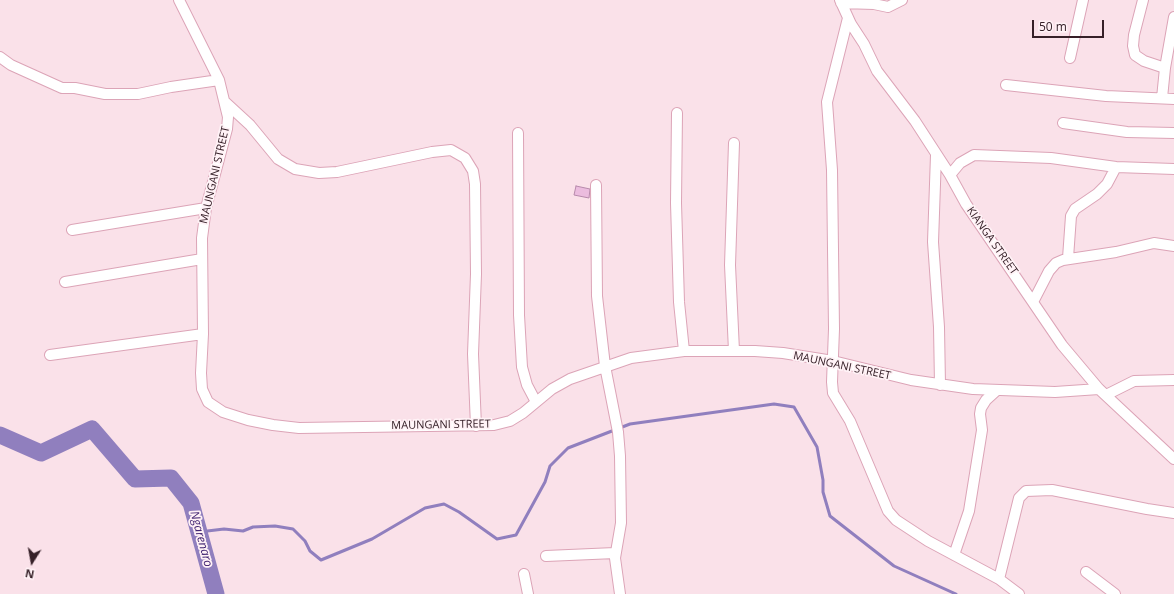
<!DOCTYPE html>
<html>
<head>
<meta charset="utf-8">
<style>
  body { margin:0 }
  #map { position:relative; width:1174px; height:594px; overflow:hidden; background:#fae1e9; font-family:"Open Sans",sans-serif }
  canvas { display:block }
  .north { position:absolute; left:12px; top:542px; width:40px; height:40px; -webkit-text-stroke:3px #fff2f6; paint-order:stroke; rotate:191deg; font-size:11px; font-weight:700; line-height:16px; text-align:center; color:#362028 }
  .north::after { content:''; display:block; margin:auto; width:14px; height:18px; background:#362028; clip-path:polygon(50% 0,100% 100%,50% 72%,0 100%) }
  .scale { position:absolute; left:1032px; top:20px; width:72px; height:18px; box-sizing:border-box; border:2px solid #362028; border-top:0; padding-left:5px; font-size:12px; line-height:14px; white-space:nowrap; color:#362028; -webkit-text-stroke:3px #fff2f6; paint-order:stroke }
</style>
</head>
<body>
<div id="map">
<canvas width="1174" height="594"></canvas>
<div class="north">N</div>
<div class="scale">50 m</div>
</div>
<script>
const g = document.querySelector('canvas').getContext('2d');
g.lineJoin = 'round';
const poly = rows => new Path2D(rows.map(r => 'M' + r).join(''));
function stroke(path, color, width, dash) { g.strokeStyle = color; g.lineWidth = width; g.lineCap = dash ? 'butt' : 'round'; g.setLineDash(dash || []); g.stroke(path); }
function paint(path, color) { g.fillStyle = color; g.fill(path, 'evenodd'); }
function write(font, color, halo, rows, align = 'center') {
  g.font = font + ' "Open Sans",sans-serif'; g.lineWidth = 3.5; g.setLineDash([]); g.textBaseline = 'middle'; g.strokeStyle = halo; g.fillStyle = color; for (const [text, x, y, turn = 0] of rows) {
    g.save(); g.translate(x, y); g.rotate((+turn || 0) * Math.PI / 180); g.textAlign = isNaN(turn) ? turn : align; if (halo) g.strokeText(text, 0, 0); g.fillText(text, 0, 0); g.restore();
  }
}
const stream = poly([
  [199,532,224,529,243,531,253,527,275,526,293,529,305,541,310,551,321,560,372,539,425,508,444,504,459,512,497,539,516,535,545,482,550,466,568,448,630,424,774,404,794,407,817,447,823,480,823,492,830,516,894,566,956,594]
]);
const river = poly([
  [0,435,41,453,92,429,135,479,171,478,191,503,216,594]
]);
const building = poly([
  [576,186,590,189,589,198,574,195,576,186]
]);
const minor = poly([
  [179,0,219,80,228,117,227,129,206,208,202,238,203,334,201,373,202,389,208,402,223,412,248,420,273,425,299,428,494,425,510,421,523,413,552,389,570,379,631,358,684,351,755,351,783,353,833,361,911,380,973,389,1055,392,1099,389],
  [840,0,851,24,864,44,877,71,915,121,950,175,966,204,1062,345,1099,389,1174,459],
  [1143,0,1134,35,1133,46,1135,55,1144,61,1165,68],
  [841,3,874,4,888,7,902,0],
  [848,18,827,102,832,170,834,329,832,382,833,393,850,421,888,511,896,520,928,541,999,579,1019,594],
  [0,57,11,65,62,88,75,88,105,94,138,94,171,87,219,80],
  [1070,58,1083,0],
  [1006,85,1106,96,1174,99],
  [1162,98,1165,68,1174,17],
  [225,102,250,125,278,159,295,169,319,173,337,172,432,152,451,150,465,158,473,171,475,184,476,274,473,354,476,426],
  [677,113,676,203,679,302,684,351],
  [1063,123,1127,132,1174,133],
  [518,133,519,315,522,367,527,385,536,402],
  [734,143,730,265,734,351],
  [936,155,933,242,939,327,940,385],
  [950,175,960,163,974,155,1051,158,1116,167,1174,169],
  [596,185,597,296,605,366,618,432,620,456,621,523,615,558,620,594],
  [72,230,206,208],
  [1068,258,1071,216,1075,209,1097,194,1107,184,1116,167],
  [65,282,202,259],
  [1033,302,1049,271,1056,263,1063,260,1116,252,1154,243,1174,246],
  [50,355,203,334],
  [1106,395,1134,381,1174,380],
  [954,555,969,511,982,430,980,414,981,408,986,400,997,390],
  [546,556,615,553],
  [1086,572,1115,594],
  [524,574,528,594],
  [999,579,1019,498,1026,491,1052,490,1147,509,1174,513]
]);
const streetNames = [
  ["MAUNGANI STREET",215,175,-77],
  ["KIANGA STREET",992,241,55],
  ["MAUNGANI STREET",842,366,12],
  ["MAUNGANI STREET",441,425,-1]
];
const waterNames = [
  ["Ngarenaro",201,539,75]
];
stroke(stream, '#907fbe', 3);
stroke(river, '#907fbe', 17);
paint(building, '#ebbcde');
stroke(building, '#b78aab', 1);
stroke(minor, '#dca4b7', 12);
stroke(minor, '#fff', 10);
write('11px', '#362028', '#fff2f6', streetNames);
write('italic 12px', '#402370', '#fff2f6', waterNames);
</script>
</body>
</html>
